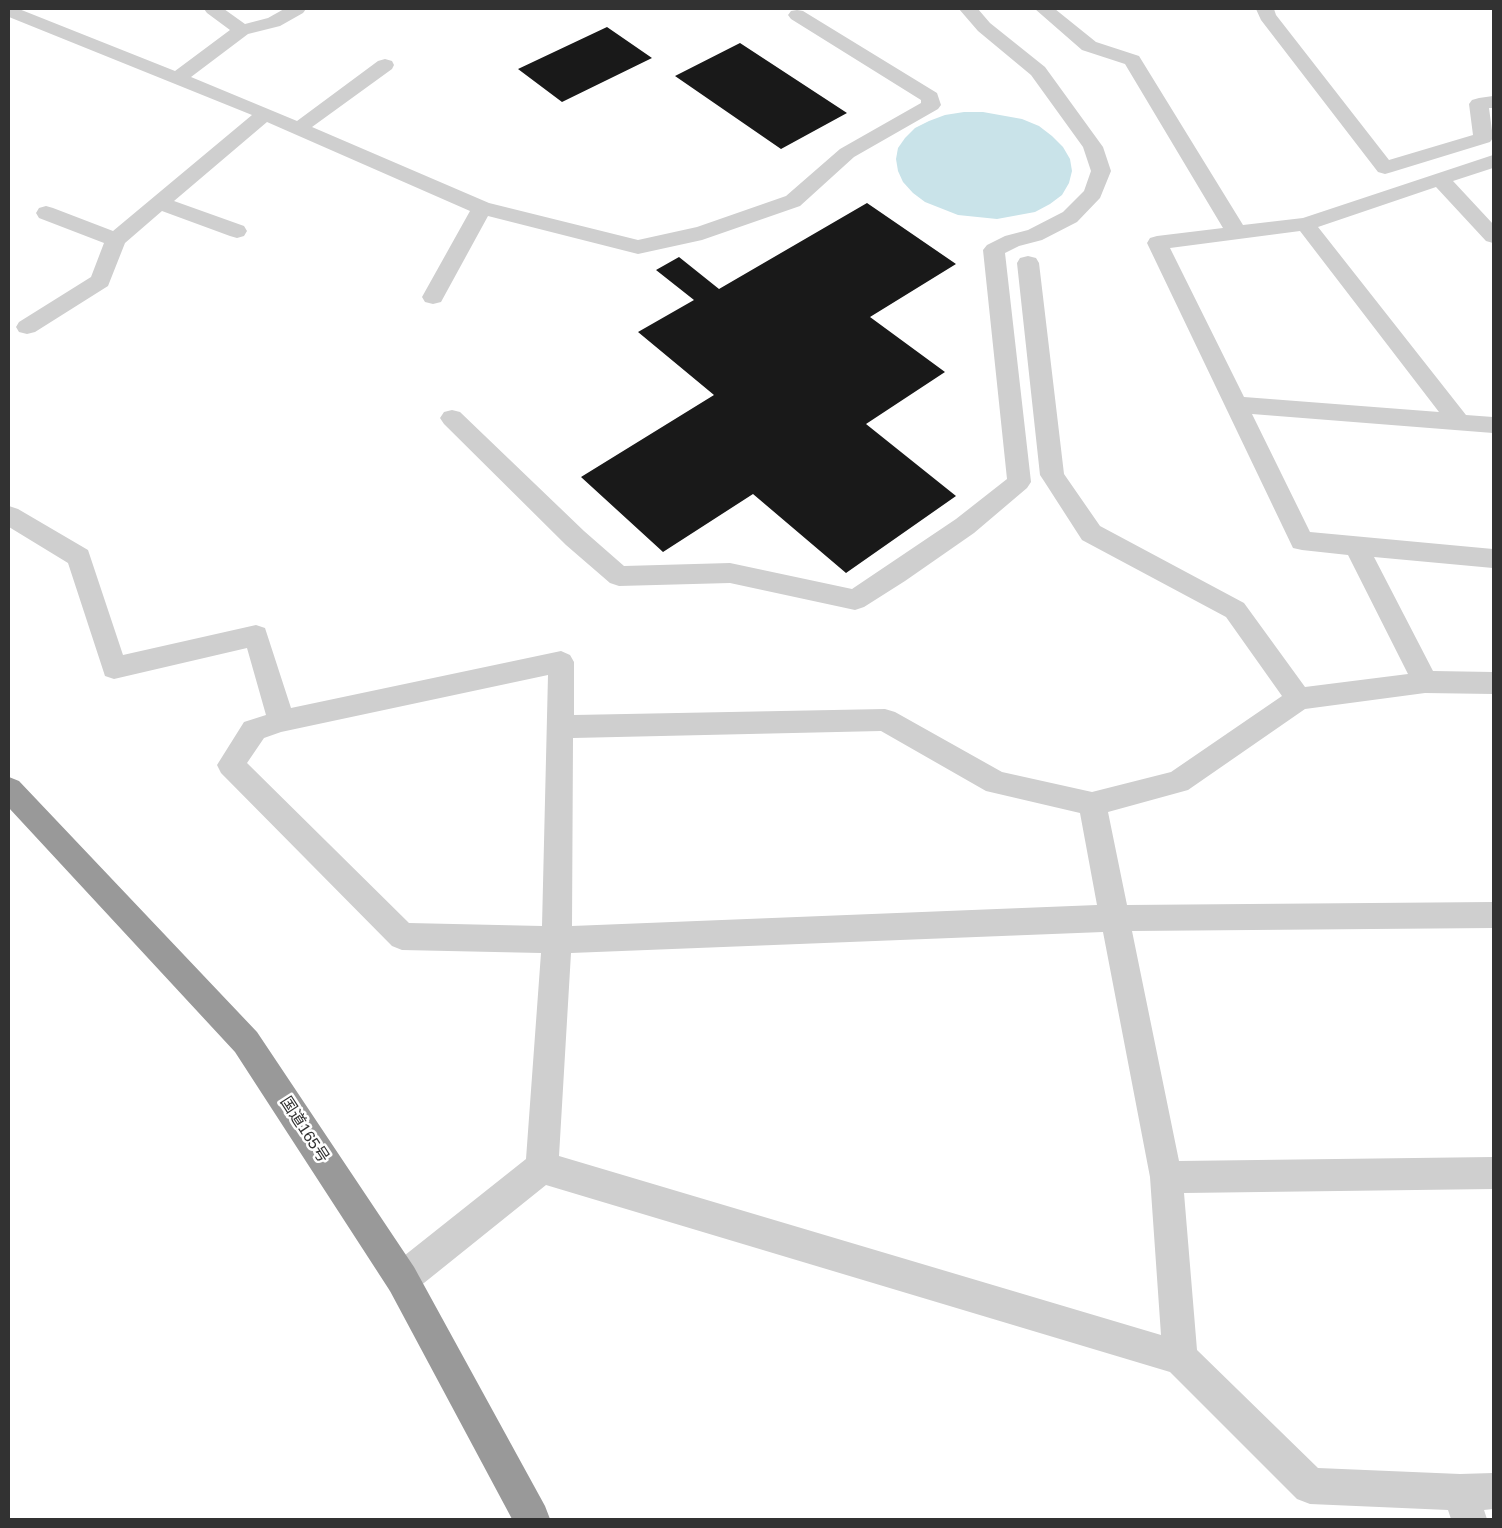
<!DOCTYPE html>
<html>
<head>
<meta charset="utf-8">
<style>
  body { margin:0 }
  #map { position:relative; width:1502px; height:1528px; overflow:hidden; background:#fff; font-family:Arial,sans-serif }
  canvas { display:block }
  .frame { position:absolute; inset:0; border:10px solid #323232; pointer-events:none }
</style>
</head>
<body>
<div id="map">
<canvas width="1502" height="1528"></canvas>
<div class="frame"></div>
</div>
<script>
const g = document.querySelector('canvas').getContext('2d');
g.lineJoin = 'round';
function paint(path, color) { g.fillStyle = color; g.fill(path, 'evenodd'); }
const poly = rows => new Path2D(rows.map(r => 'M' + r).join(''));
function write(font, color, halo, rows, align = 'center') {
  g.font = font + ' Arial,"Noto Sans JP",sans-serif'; g.lineWidth = 5; g.setLineDash([]); g.textBaseline = 'middle'; g.strokeStyle = halo; g.fillStyle = color; for (const [text, x, y, turn = 0] of rows) {
    g.save(); g.translate(x, y); g.rotate((+turn || 0) * Math.PI / 180); g.textAlign = isNaN(turn) ? turn : align; if (halo) g.strokeText(text, 0, 0); g.fillText(text, 0, 0); g.restore();
  }
}
const water = poly([
  [964,112,983,112,1022,119,1039,126,1052,136,1063,147,1070,159,1072,171,1069,183,1062,195,1050,204,1035,212,997,219,958,215,925,202,913,193,903,182,898,171,896,159,898,148,905,138,915,128,929,121,945,115]
]);
const building = poly([
  [607,27,652,58,562,102,518,69],
  [740,43,847,113,781,149,675,76],
  [867,203,956,264,870,317,945,372,866,424,956,496,846,573,753,494,663,552,581,477,714,395,638,332,694,300,656,270,679,257,719,289]
]);
const minor = poly([
  [9,9,19,9,175,71,230,30,207,13,204,9,224,9,245,24,268,18,284,9,306,9,303,13,280,26,248,34,191,77,297,121,378,61,385,59,392,61,394,65,392,69,312,127,489,203,638,240,697,227,786,196,840,149,921,103,921,100,791,19,788,15,791,11,797,10,803,11,937,93,941,105,938,109,854,157,800,206,702,240,638,254,488,216,441,302,433,304,425,302,422,297,470,211,267,122,174,201,244,226,247,231,244,236,237,238,230,236,162,211,125,243,108,286,35,332,27,334,19,332,16,327,19,322,91,277,104,243,39,218,36,213,39,208,46,206,53,208,113,231,252,115,9,17,9,9],
  [959,9,978,9,990,23,1045,67,1103,147,1111,171,1100,198,1077,222,1042,240,1019,246,1005,253,1031,482,1027,488,974,533,905,581,864,607,855,610,730,583,619,586,610,583,566,545,444,424,440,418,444,412,452,410,460,412,584,531,624,566,730,563,852,589,956,519,1007,479,983,250,987,245,1005,236,1028,230,1063,212,1084,191,1091,171,1083,147,1031,75,978,31,959,9],
  [1035,9,1055,9,1096,42,1139,56,1243,225,1303,218,1493,155,1493,168,1453,181,1493,224,1493,243,1486,241,1436,187,1318,227,1466,415,1493,417,1493,433,1252,414,1310,532,1493,549,1493,568,1374,557,1433,671,1493,672,1493,694,1425,693,1305,709,1188,790,1108,812,1127,905,1493,902,1493,928,1132,931,1179,1161,1493,1157,1493,1189,1184,1193,1197,1350,1318,1468,1460,1474,1493,1473,1493,1509,1484,1510,1487,1519,1451,1519,1448,1510,1310,1504,1297,1499,1170,1372,546,1185,414,1291,402,1296,390,1291,385,1279,390,1267,526,1159,541,953,402,950,392,946,221,773,217,765,244,722,266,715,247,648,114,679,105,676,68,563,9,527,9,506,18,509,88,550,123,655,256,625,265,628,291,708,561,651,570,655,574,662,574,715,885,709,895,712,1002,772,1092,792,1171,772,1282,696,1226,617,1082,540,1044,481,1040,475,1017,263,1020,258,1028,256,1036,258,1039,263,1064,474,1100,526,1244,603,1305,687,1408,674,1348,555,1302,550,1293,548,1147,243,1150,238,1157,236,1223,228,1125,64,1082,50,1035,9],
  [1300,231,1439,412,1244,397,1170,248,1300,231],
  [548,675,542,926,409,923,247,763,264,738,281,732,548,675],
  [881,731,986,791,1080,813,1097,905,572,926,573,738,881,731],
  [1103,932,1150,1177,1161,1335,559,1156,571,953,1103,932],
  [1256,9,1274,9,1276,15,1389,160,1473,135,1469,104,1472,100,1479,98,1493,96,1493,108,1489,108,1493,138,1490,142,1392,172,1385,174,1378,172,1261,20,1256,9]
]);
const highway = poly([
  [9,777,19,781,257,1032,414,1267,545,1506,550,1519,512,1519,390,1291,235,1052,9,808,9,777]
]);
const streetNames = [
  ["国道165号",304,1130,57]
];
paint(water, '#c9e3e9');
paint(building, '#191919');
paint(minor, '#cfcfcf');
paint(highway, '#999');
write('16px', '#323232', '#fff', streetNames);
</script>
</body>
</html>
